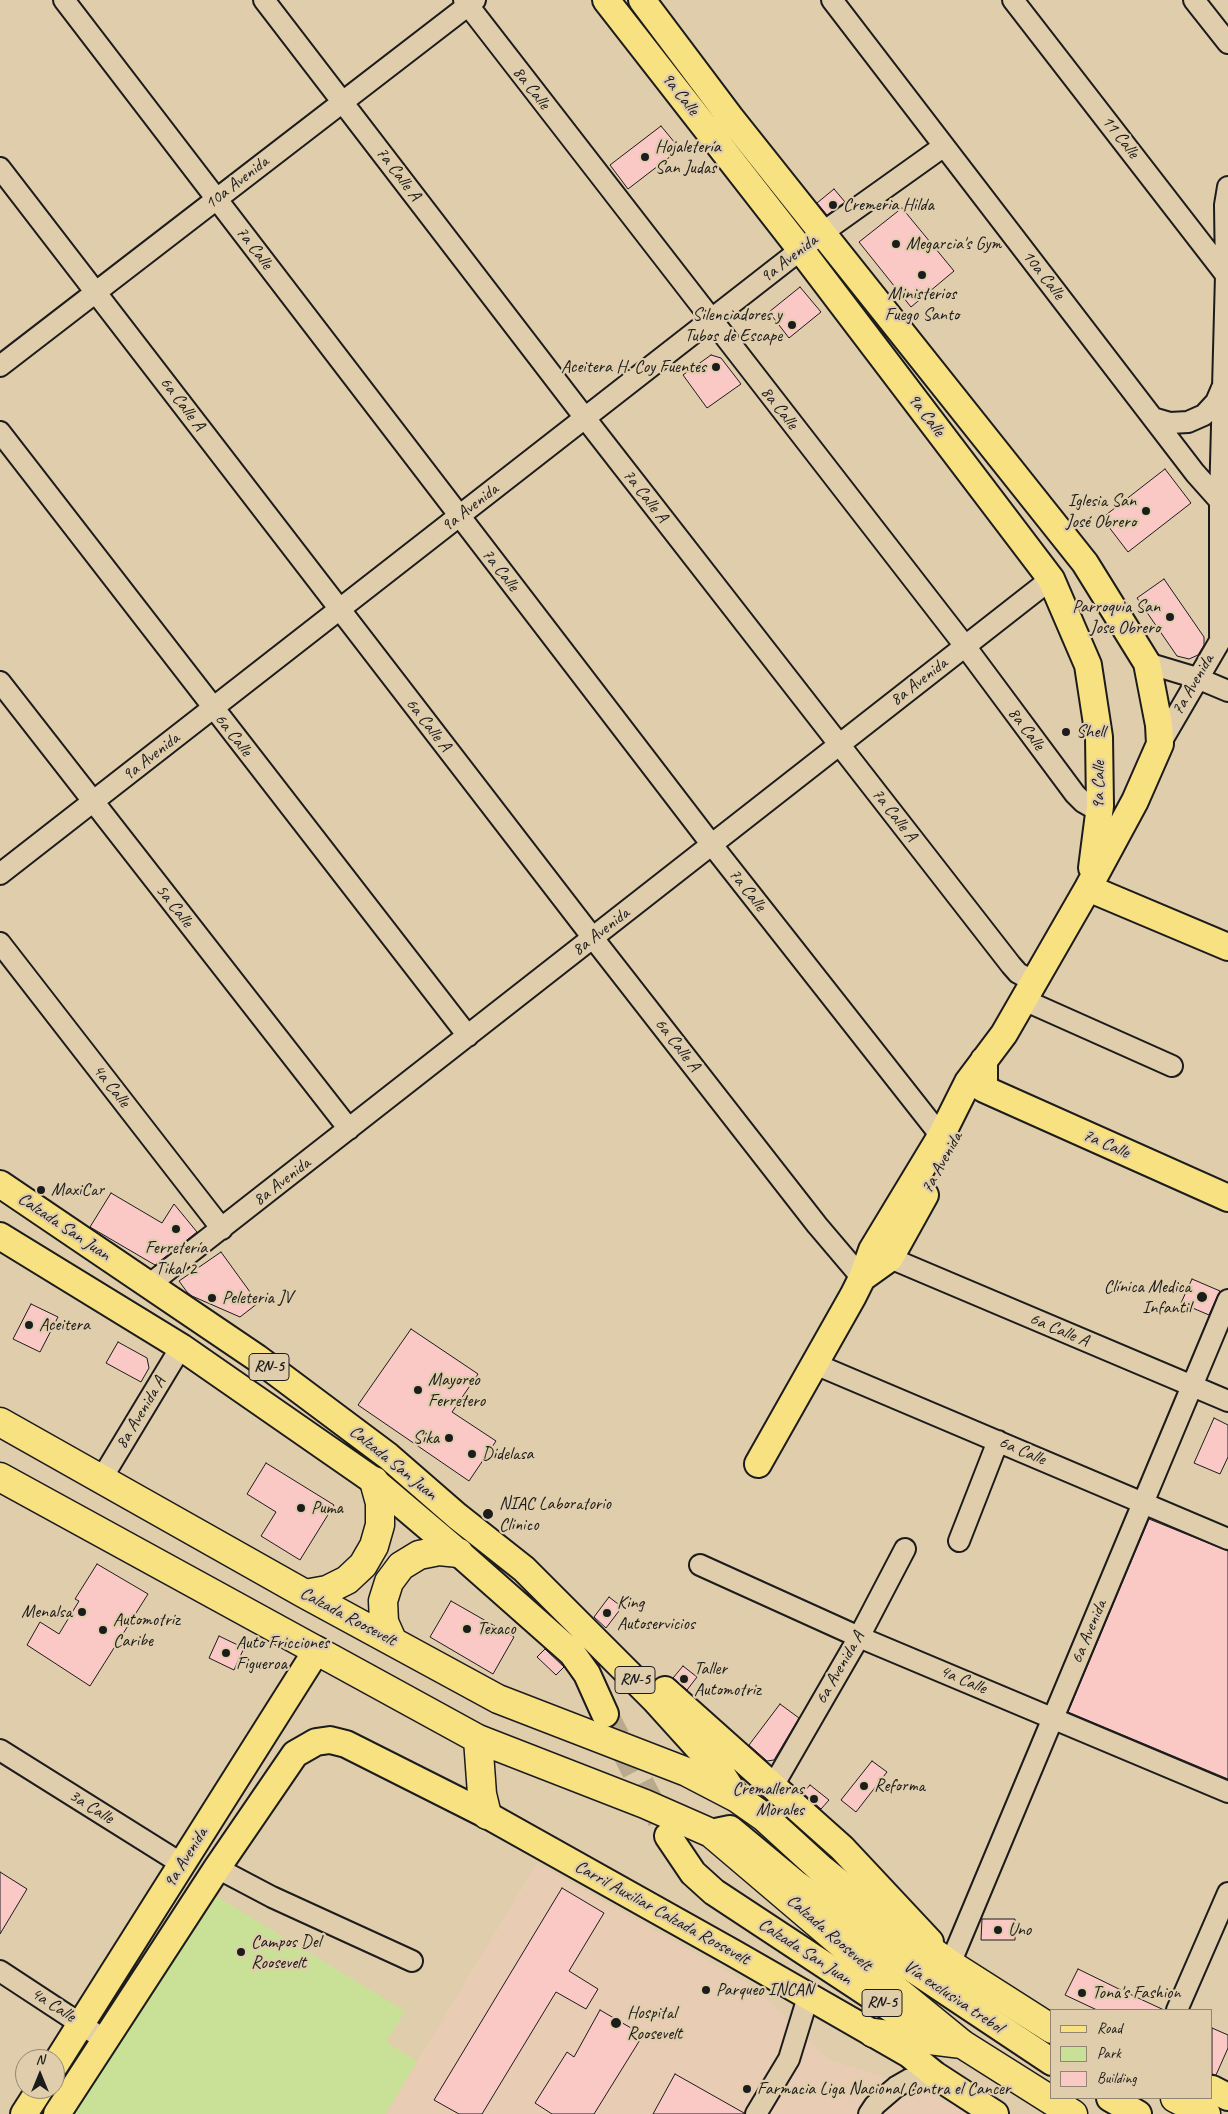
<!DOCTYPE html>
<html>
<head>
<meta charset="utf-8">
<style>
  body { margin:0 }
  #map { position:relative; width:1228px; height:2114px; overflow:hidden; background:#e0cdab; font-family:Caveat,sans-serif }
  canvas { display:block }
  .legend { position:absolute; left:1050px; top:2009px; width:162px; height:90px; box-sizing:border-box; background:#e0cdab; border:1px solid #928672; margin:0; padding:6px 9px; list-style:none; font-size:15px; color:#1c1c1c }
  .legend li { display:flex; align-items:center; gap:10px; height:25px }
  .legend b { width:25px; border:1px solid #928672 }
  .north { position:absolute; left:15px; top:2049px; width:50px; height:50px; box-sizing:border-box; background:#e0cdab; border:1px solid #928672; border-radius:50%; rotate:0deg; font-size:14px; font-weight:700; line-height:20px; text-align:center; color:#1c1c1c }
  .north::after { content:''; display:block; margin:auto; width:18px; height:22px; background:#1c1c1c; clip-path:polygon(50% 0,100% 100%,50% 72%,0 100%) }
</style>
</head>
<body>
<div id="map">
<canvas width="1228" height="2114"></canvas>
<ul class="legend">
<li><b style="height:6px;background:#f8e181"></b>Road</li>
<li><b style="height:14px;background:#c9e197"></b>Park</li>
<li><b style="height:14px;background:#fac9c6"></b>Building</li>
</ul>
<div class="north">N</div>
</div>
<script>
const g = document.querySelector('canvas').getContext('2d');
g.lineJoin = 'round';
function paint(path, color) { g.fillStyle = color; g.fill(path, 'evenodd'); }
const poly = rows => new Path2D(rows.map(r => 'M' + r).join(''));
function stroke(path, color, width, dash) { g.strokeStyle = color; g.lineWidth = width; g.lineCap = dash ? 'butt' : 'round'; g.setLineDash(dash || []); g.stroke(path); }
function write(font, color, halo, rows, align = 'center') {
  g.font = font + ' Caveat,sans-serif'; g.lineWidth = 4.5; g.setLineDash([]); g.textBaseline = 'middle'; g.strokeStyle = halo; g.fillStyle = color; for (const [text, x, y, turn = 0] of rows) {
    g.save(); g.translate(x, y); g.rotate((+turn || 0) * Math.PI / 180); g.textAlign = isNaN(turn) ? turn : align; if (halo) g.strokeText(text, 0, 0); g.fillText(text, 0, 0); g.restore();
  }
}
const built = poly([
  [537,1863,754,1987,828,2059,929,2092,971,2114,386,2114]
]);
const green = poly([
  [211,1893,405,2011,386,2042,417,2061,386,2114,73,2114]
]);
const building = poly([
  [661,126,680,149,628,189,610,165,661,126],
  [834,189,845,202,827,215,817,203,834,189],
  [902,208,954,271,911,307,859,242,902,208],
  [800,287,821,312,789,338,769,312,800,287],
  [711,355,721,358,741,384,707,408,683,375,711,355],
  [1165,469,1191,503,1128,552,1102,518,1165,469],
  [1164,579,1204,637,1204,645,1198,655,1189,659,1177,656,1137,598,1164,579],
  [111,1193,162,1223,174,1204,197,1232,155,1265,90,1227,111,1193],
  [221,1252,258,1303,240,1317,192,1296,187,1292,179,1281,221,1252],
  [1192,1279,1220,1291,1209,1315,1181,1303,1192,1279],
  [31,1304,58,1317,40,1352,13,1339,31,1304],
  [411,1329,478,1374,452,1412,496,1441,469,1481,358,1405,411,1329],
  [118,1342,147,1358,149,1368,141,1382,106,1363,118,1342],
  [1214,1418,1228,1425,1228,1457,1220,1474,1194,1463,1214,1418],
  [266,1463,334,1505,300,1560,261,1536,276,1512,247,1494,266,1463],
  [1149,1519,1228,1551,1228,1779,1068,1712,1149,1519],
  [97,1564,148,1594,90,1686,27,1645,40,1622,59,1634,79,1601,75,1599,97,1564],
  [609,1597,622,1607,606,1628,594,1617,609,1597],
  [451,1601,514,1637,493,1674,430,1637,451,1601],
  [219,1636,244,1648,234,1670,209,1658,219,1636],
  [545,1649,564,1667,556,1675,537,1657,545,1649],
  [683,1666,697,1677,687,1690,673,1678,683,1666],
  [780,1704,799,1718,774,1760,767,1761,749,1745,780,1704],
  [872,1761,887,1772,856,1812,841,1800,872,1761],
  [810,1785,829,1800,821,1809,803,1793,810,1785],
  [0,1872,27,1889,0,1934,0,1872],
  [562,1888,604,1913,569,1971,598,1989,586,2009,556,1992,482,2114,459,2114,434,2100,562,1888],
  [982,1919,1015,1919,1015,1940,981,1940,982,1919],
  [1078,1969,1121,1990,1164,2010,1097,2010,1065,1995,1078,1969],
  [600,2010,643,2035,594,2114,552,2114,535,2103,567,2052,574,2057,600,2010],
  [1212,2028,1228,2035,1228,2048,1216,2075,1212,2074,1212,2028],
  [675,2074,744,2113,744,2114,653,2114,675,2074]
]);
const majorTunnel = poly([
  [605,1714,660,1820]
]);
const minor = poly([
  [64,0,712,845,941,1136],
  [264,0,585,418,1011,965,1018,973,1035,982],
  [464,0,965,646,1075,794,1083,802,1090,806,1100,806],
  [832,0,1195,473,1220,501],
  [1013,0,1226,275],
  [1194,0,1228,43],
  [0,168,593,938,817,1225,862,1278],
  [0,366,475,0],
  [1153,418,1170,423,1188,422,1204,415,1216,402,1222,388],
  [0,432,468,1036],
  [1220,637,1220,501,1226,275,1225,205,1228,187],
  [1147,663,1197,678,1228,691],
  [0,682,349,1129],
  [1160,744,1228,627],
  [0,874,822,233,944,146],
  [0,943,222,1229],
  [1024,1000,1172,1066],
  [890,1258,1228,1401],
  [150,1284,1051,579],
  [815,1364,1228,1539],
  [102,1478,181,1347],
  [959,1541,998,1441],
  [700,1565,859,1637,1228,1792],
  [0,1750,182,1864],
  [773,1786,859,1637,905,1549],
  [217,1868,272,1897,412,1961],
  [950,1964,1228,1300],
  [0,1971,105,2040],
  [1177,2010,1228,1893],
  [756,2114,789,2059,808,1997],
  [869,2114,875,2105,896,2087,910,2079,935,2075]
]);
const major = poly([
  [606,0,801,250,1051,579,1088,665,1099,737,1100,806,1092,868],
  [642,0,730,117,1085,563,1147,663,1159,725,1160,744,1135,801,1088,888,1004,1034,968,1082,941,1136,872,1250,862,1278,853,1296,758,1464],
  [1088,888,1228,947],
  [984,1060,984,1089,1228,1198],
  [0,1184,257,1358,388,1456,457,1516,524,1569,655,1700,721,1773,737,1798],
  [0,1236,181,1347,374,1481,459,1553,572,1653,587,1674,605,1714],
  [862,1278,890,1258,925,1195],
  [665,1690,842,1848,930,1942],
  [711,1833,730,1829,795,1883,857,1927,896,1958,1052,2062],
  [668,1836,693,1873,714,1892,896,2012,939,2033],
  [55,2065,317,1650],
  [1212,2089,1228,2097],
  [1110,2098,1138,2114],
  [24,2114,40,2089],
  [57,2114,217,1868,295,1754,316,1742,330,1740,346,1744,487,1815,735,1954,909,2054,935,2075,995,2114]
]);
const highway = poly([
  [0,1422,305,1594,498,1699,687,1772,737,1798,764,1817,822,1870,864,1904,950,1964,1052,2029],
  [0,1477,478,1739,645,1804,711,1833,891,1986,962,2044,1073,2114],
  [305,1594,327,1590,347,1580,363,1565,374,1546,380,1525,380,1503,374,1481],
  [392,1640,384,1622,383,1601,389,1582,401,1566,419,1555,439,1551,459,1553],
  [478,1739,482,1794,487,1815],
  [873,2033,962,2044],
  [1175,2098,1206,2114]
]);
const markers = [
  [645,157,5,"#1c1c1c"],
  [833,205,5,"#1c1c1c"],
  [896,244,5,"#1c1c1c"],
  [922,275,5,"#1c1c1c"],
  [792,325,5,"#1c1c1c"],
  [716,367,5,"#1c1c1c"],
  [1146,511,5,"#1c1c1c"],
  [1170,617,5,"#1c1c1c"],
  [1066,732,5,"#1c1c1c"],
  [41,1190,5,"#1c1c1c"],
  [176,1229,5,"#1c1c1c"],
  [1202,1297,6,"#1c1c1c"],
  [212,1298,5,"#1c1c1c"],
  [29,1325,5,"#1c1c1c"],
  [418,1390,5,"#1c1c1c"],
  [449,1438,5,"#1c1c1c"],
  [472,1454,5,"#1c1c1c"],
  [301,1508,5,"#1c1c1c"],
  [488,1514,6,"#1c1c1c"],
  [82,1612,5,"#1c1c1c"],
  [607,1613,5,"#1c1c1c"],
  [467,1629,5,"#1c1c1c"],
  [103,1630,5,"#1c1c1c"],
  [226,1653,5,"#1c1c1c"],
  [684,1679,5,"#1c1c1c"],
  [864,1786,5,"#1c1c1c"],
  [814,1799,5,"#1c1c1c"],
  [998,1930,5,"#1c1c1c"],
  [241,1952,5,"#1c1c1c"],
  [706,1990,5,"#1c1c1c"],
  [1082,1993,5,"#1c1c1c"],
  [616,2023,6,"#1c1c1c"],
  [747,2089,5,"#1c1c1c"]
];
const shields = [
  [269,1367,40],
  [635,1680,40],
  [882,2003,40]
];
const shieldNames = [
  ["RN-5",269,1367],
  ["RN-5",635,1680],
  ["RN-5",882,2003]
];
const streetNames = [
  ["8a Calle",531,88,52],
  ["9a Calle",680,94,52],
  ["11 Calle",1120,137,52],
  ["7a Calle A",398,174,53],
  ["10a Avenida",237,183,-38],
  ["7a Calle",254,248,53],
  ["9a Avenida",789,259,-38],
  ["10a Calle",1043,275,52],
  ["6a Calle A",182,404,53],
  ["8a Calle",779,408,52],
  ["9a Calle",926,415,53],
  ["7a Calle A",645,496,52],
  ["9a Avenida",470,508,-38],
  ["7a Calle",500,570,52],
  ["8a Avenida",919,682,-38],
  ["7a Avenida",1193,685,-60],
  ["6a Calle A",428,725,52],
  ["8a Calle",1026,729,53],
  ["6a Calle",233,735,52],
  ["9a Avenida",151,757,-38],
  ["9a Calle",1099,785,-89],
  ["7a Calle A",894,815,52],
  ["7a Calle",747,890,52],
  ["5a Calle",174,906,52],
  ["8a Avenida",601,932,-38],
  ["6a Calle A",677,1045,52],
  ["4a Calle",111,1086,52],
  ["7a Calle",1106,1144,24],
  ["7a Avenida",942,1163,-61],
  ["8a Avenida",282,1182,-38],
  ["Calzada San Juan",64,1227,34],
  ["6a Calle A",1059,1330,23],
  ["8a Avenida A",141,1413,-59],
  ["6a Calle",1022,1451,23],
  ["Calzada San Juan",393,1463,39],
  ["Calzada Roosevelt",348,1617,28],
  ["6a Avenida",1089,1632,-67],
  ["6a Avenida A",840,1668,-60],
  ["4a Calle",963,1680,23],
  ["3a Calle",91,1807,32],
  ["9a Avenida",186,1858,-58],
  ["Carril Auxiliar Calzada Roosevelt",662,1913,29],
  ["Calzada Roosevelt",829,1933,41],
  ["Calzada San Juan",805,1952,33],
  ["Vía exclusiva trebol",953,1997,34],
  ["4a Calle",53,2005,33]
];
const poiNames = [
  ["Hojaletería",655,147],
  ["San Judas",655,168],
  ["Cremeria Hilda",843,205],
  ["Megarcia's Gym",906,244],
  ["Ministerios",922,294,"center"],
  ["Fuego Santo",922,315,"center"],
  ["Silenciadores y",782,315,"right"],
  ["Tubos de Escape",782,336,"right"],
  ["Aceitera H. Coy Fuentes",706,367,"right"],
  ["Iglesia San",1136,501,"right"],
  ["José Obrero",1136,522,"right"],
  ["Parroquia San",1160,607,"right"],
  ["Jose Obrero",1160,628,"right"],
  ["Shell",1076,732],
  ["MaxiCar",51,1190],
  ["Ferretería",176,1248,"center"],
  ["Tikal 2",176,1269,"center"],
  ["Clínica Medica",1191,1287,"right"],
  ["Infantil",1191,1308,"right"],
  ["Peleteria JV",222,1298],
  ["Aceitera",39,1325],
  ["Mayoreo",428,1380],
  ["Ferretero",428,1401],
  ["Sika",439,1438,"right"],
  ["Didelasa",482,1454],
  ["NIAC Laboratorio",499,1504],
  ["Clinico",499,1525],
  ["Puma",311,1508],
  ["King",617,1603],
  ["Autoservicios",617,1624],
  ["Menalsa",72,1612,"right"],
  ["Automotriz",113,1620],
  ["Caribe",113,1641],
  ["Texaco",477,1629],
  ["Auto Fricciones",236,1643],
  ["Figueroa",236,1664],
  ["Taller",694,1669],
  ["Automotriz",694,1690],
  ["Reforma",874,1786],
  ["Cremalleras",804,1789,"right"],
  ["Morales",804,1810,"right"],
  ["Uno",1008,1930],
  ["Campos Del",251,1942],
  ["Roosevelt",251,1963],
  ["Parqueo INCAN",716,1990],
  ["Tona's Fashion",1092,1993],
  ["Hospital",627,2013],
  ["Roosevelt",627,2034],
  ["Farmacia Liga Nacional Contra el Cancer",757,2089]
];
paint(built, '#e8ccb3');
paint(green, '#c9e197');
paint(building, '#fac9c6');
stroke(building, '#1c1c1c', 1);
stroke(majorTunnel, '#b9aa8e', 26, [26, 13]);
stroke(minor, '#1c1c1c', 24);
stroke(major, '#1c1c1c', 30);
stroke(highway, '#1c1c1c', 31);
stroke(minor, '#e0cdab', 20);
stroke(major, '#f8e181', 26);
stroke(highway, '#f8e181', 28);
for (const [x, y, r, color] of markers) { const dot = new Path2D(); dot.arc(x, y, r, 0, 2 * Math.PI); g.fillStyle = color; g.fill(dot); stroke(dot, '#e0cdab', 2); }
for (const [x, y, w] of shields) { const box = new Path2D(); box.roundRect(x - w / 2, y - 13.5, w, 27, 4); g.fillStyle = '#e0cdab'; g.fill(box); stroke(box, '#1c1c1c', 1); }
write('bold 16px', '#1c1c1c', null, shieldNames);
write('18px', '#1c1c1c', '#e0cdab', streetNames);
write('18px', '#1c1c1c', '#e0cdab', poiNames, 'left');
</script>
</body>
</html>
